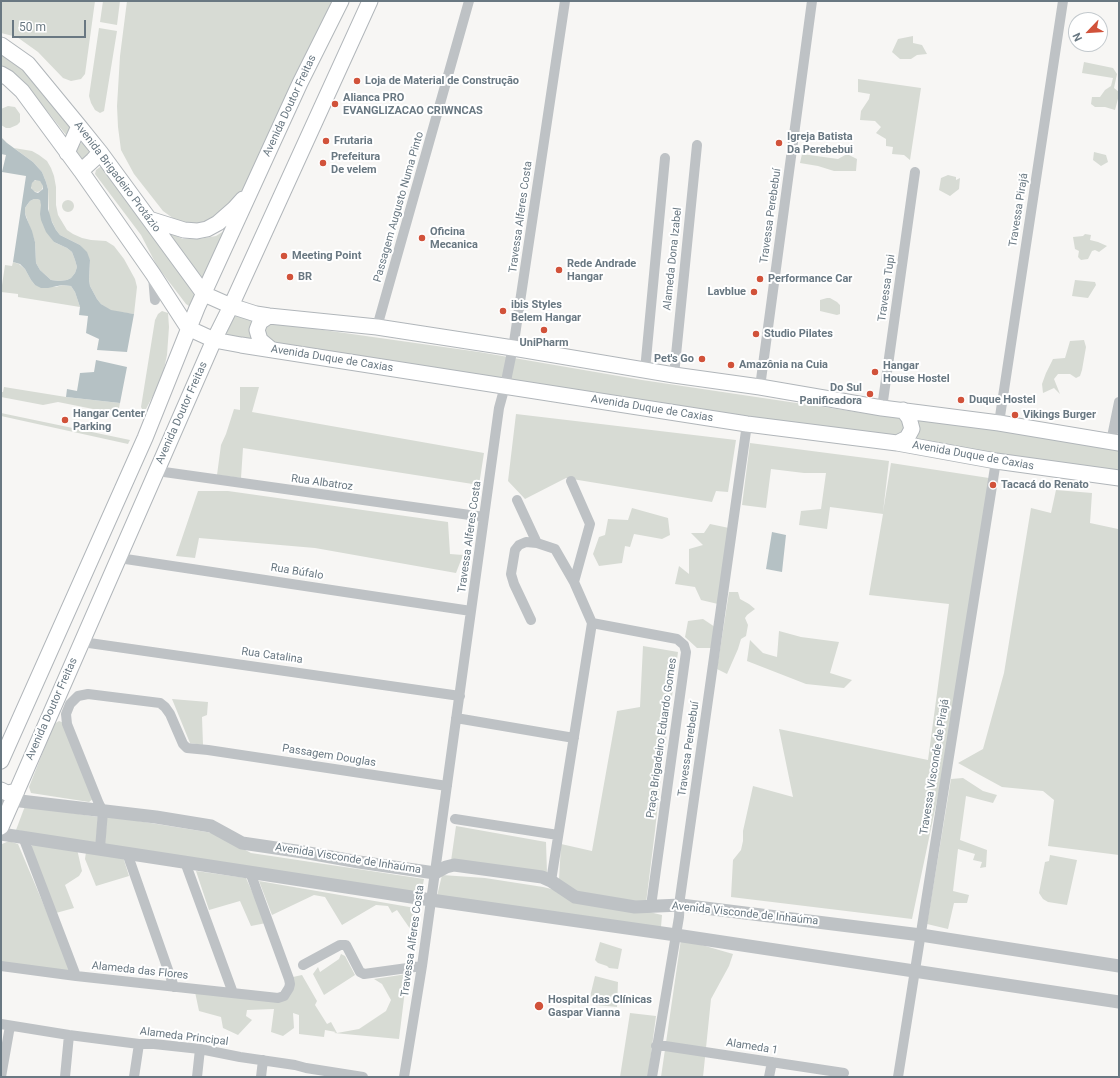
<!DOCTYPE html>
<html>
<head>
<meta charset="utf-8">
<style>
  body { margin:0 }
  #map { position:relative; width:1120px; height:1078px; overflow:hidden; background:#f7f6f4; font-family:Roboto,sans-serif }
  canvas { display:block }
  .frame { position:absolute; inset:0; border:2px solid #697882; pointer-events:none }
  .north { position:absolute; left:1068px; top:12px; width:40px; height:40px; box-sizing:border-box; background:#fff; border:1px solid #c3c9cd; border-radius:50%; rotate:245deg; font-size:11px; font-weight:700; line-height:16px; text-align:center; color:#697882 }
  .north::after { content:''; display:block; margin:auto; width:14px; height:18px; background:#d1523a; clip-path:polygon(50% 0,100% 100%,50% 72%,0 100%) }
  .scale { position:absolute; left:12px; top:20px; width:74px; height:18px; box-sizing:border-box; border:2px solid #697882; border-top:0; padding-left:5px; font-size:12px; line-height:14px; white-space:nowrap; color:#697882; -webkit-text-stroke:3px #fff; paint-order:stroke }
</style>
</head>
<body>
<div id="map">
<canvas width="1120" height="1078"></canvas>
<div class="frame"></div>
<div class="north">N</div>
<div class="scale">50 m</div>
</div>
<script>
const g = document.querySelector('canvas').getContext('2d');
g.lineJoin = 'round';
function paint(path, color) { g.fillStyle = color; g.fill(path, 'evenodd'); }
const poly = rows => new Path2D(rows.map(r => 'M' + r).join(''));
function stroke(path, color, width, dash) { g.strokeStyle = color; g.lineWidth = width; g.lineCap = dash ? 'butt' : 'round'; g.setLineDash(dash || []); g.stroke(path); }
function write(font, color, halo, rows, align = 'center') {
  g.font = font + ' Roboto,sans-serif'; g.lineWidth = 4; g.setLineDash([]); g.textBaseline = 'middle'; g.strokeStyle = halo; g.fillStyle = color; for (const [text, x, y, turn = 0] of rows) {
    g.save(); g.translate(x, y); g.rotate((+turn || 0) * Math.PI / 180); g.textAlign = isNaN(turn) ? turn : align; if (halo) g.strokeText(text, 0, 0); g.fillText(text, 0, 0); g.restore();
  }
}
const green = poly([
  [1,1,95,1,85,74,81,79,71,81,63,78,38,52,17,37,1,33],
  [103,1,120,1,117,25,100,22],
  [127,1,335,1,249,184,215,222,204,224,181,224,163,211,134,174,121,150,118,127,117,106,120,56],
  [99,28,117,31,104,111,100,113,95,110,91,103,89,96],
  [913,36,913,43,922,45,927,54,917,55,911,59,900,59,892,52,898,39],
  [1,52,21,64,73,128,66,135,32,92,23,82,1,68],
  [1084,62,1113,68,1117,74,1114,88,1119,92,1119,95,1115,110,1105,107,1095,107,1091,104,1092,97,1100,97,1105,90,1111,86,1113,78,1082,73],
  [858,79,921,88,910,160,904,155,892,154,893,147,886,146,886,139,876,133,881,127,875,121,860,120,861,111,869,99,870,94,858,92],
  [8,106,15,107,20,114,20,122,17,125,10,128,6,128,1,125,1,109],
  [83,141,93,153,84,161,75,150],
  [14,148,32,151,39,155,47,161,51,168,54,176,56,187,56,205,58,215,67,230,73,234,82,238,91,240,106,241,114,246,124,259,135,279,137,287,134,314,111,311,101,304,97,299,90,286,89,280,90,260,80,245,60,235,56,230,49,215,48,189,46,182,42,172,33,162],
  [1094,152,1106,155,1108,162,1101,166,1093,160],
  [802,154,838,159,847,154,857,159,856,171,834,171,818,166,800,163],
  [100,167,103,167,200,296,192,308,186,304,157,266,141,235,95,174,96,170],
  [948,175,956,177,956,180,960,178,959,189,950,196,939,190,941,178],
  '31 186a6 6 0 1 1 12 0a6 6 0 1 1-12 0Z',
  [34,199,37,199,40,200,42,205,41,208,54,242,67,248,72,252,75,260,77,267,75,273,71,278,67,280,59,281,51,280,40,270,36,263,35,242,25,213,25,208,30,201],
  '62 206a6 6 0 1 1 12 0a6 6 0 1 1-12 0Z',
  [233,225,204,290,163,230,183,239,199,239,216,236],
  [1085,234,1091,235,1090,240,1098,242,1107,246,1099,252,1095,250,1092,251,1088,259,1081,260,1078,257,1079,251,1075,249,1073,237,1083,236],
  [13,262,19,264,25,269,31,280,35,285,56,287,62,285,71,286,75,292,80,307,18,297,18,294,1,292,5,265,12,266],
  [1075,280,1095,282,1096,285,1088,298,1072,296],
  [827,298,830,298,837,302,840,305,840,314,837,315,820,311,820,300],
  [233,309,264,317,257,341,218,338],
  [162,311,168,313,169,327,167,355,164,369,156,390,146,409,144,410,142,409,141,407,155,320,158,314],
  [265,323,288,325,479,352,642,380,904,419,905,433,896,438,720,416,272,346,263,338],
  [1084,340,1086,347,1082,370,1080,376,1076,378,1070,374,1058,374,1054,379,1060,394,1054,388,1043,393,1042,384,1046,373,1053,359,1065,358,1070,341],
  [4,387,66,397,120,403,119,408,117,411,113,413,58,402,43,405,1,397,1,392,3,392],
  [240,387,259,387,252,412,484,453,479,485,243,448,241,478,217,475,221,445,226,434,234,409,240,410],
  [1,413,130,440,128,444,1,416],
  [516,414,736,440,728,492,716,491,712,502,566,478,525,499,508,481],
  [912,415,1119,449,1119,474,909,440],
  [750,443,889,461,883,512,891,463,989,478,944,767,912,919,731,897,733,860,741,850,743,841,743,831,753,786,793,797,779,729,928,760,949,604,869,595,883,514,830,507,827,529,799,525,801,511,821,509,826,473,804,473,771,469,766,508,742,505],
  [1056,490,1092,493,1090,523,1118,529,1119,522,1119,855,1048,846,1054,800,1043,791,1002,787,958,763,983,749,1004,673,1031,508,1051,513],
  [198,491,228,491,448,522,450,554,463,555,456,573,315,548,199,538,195,558,176,556],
  [632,508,668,518,670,535,662,539,634,534,630,547,625,546,622,563,599,566,593,554,599,537,605,535,608,519,628,520],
  [710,524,729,528,718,604,701,600,695,587,675,584,679,566,689,574,689,549,703,545,691,533,704,533],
  [729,592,738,592,740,599,749,604,755,609,747,615,745,618,748,625,746,636,741,639,738,649,727,674,717,669],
  [703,619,715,627,713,648,697,648,685,637,688,621],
  [779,631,801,637,839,642,830,673,852,680,844,688,806,684,747,661,750,640,763,653,777,657],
  [643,646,678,652,660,785,655,831,646,903,578,894,559,880,561,844,592,851,617,711,640,707],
  [172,699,208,702,207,715,202,717,203,745,190,743],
  [59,721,64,723,93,799,89,802,31,793,29,787,54,724],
  [963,778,983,791,997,795,993,803,966,796,960,840,987,850,986,867,980,868,982,862,973,860,975,854,958,849,953,891,969,895,967,903,954,903,948,929,927,924,951,779],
  [25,806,98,817,96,845,16,830],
  [107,816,213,833,251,853,424,879,421,895,105,845],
  [456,826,546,842,547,873,451,861],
  [9,841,18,844,73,974,1,964,1,847,2,844],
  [33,842,77,849,82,871,79,876,65,885,74,908,56,913,31,849],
  [86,852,123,857,129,876,96,886,85,859],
  [1050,855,1077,860,1067,905,1048,902,1043,899,1039,893,1045,862,1049,861],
  [196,871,246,878,266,923,251,926,240,901,209,910],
  [442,875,485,878,543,887,662,915,661,927,437,896],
  [259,881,415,908,413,933,397,910,392,913,388,906,376,905,342,925,325,897,314,895,272,915],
  [681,939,733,954,729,966,711,999,703,1077,661,1077],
  [600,942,622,949,618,969,609,968,607,966,598,963,595,960],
  [341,954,345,956,355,975,324,995,313,974,318,967,320,972,339,959],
  [407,974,399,1039,334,1033,336,1032,325,1030,324,1037,299,1034,299,1015,293,1013,294,1028,283,1036,271,1032,274,1009,247,1010,246,1016,252,1020,238,1035,223,1028,221,1017,199,1011,195,992,278,1001,293,977,302,975,317,1001,315,1005,327,1024,331,1022,337,1033,359,1029,386,1011,391,1000,382,984,374,979],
  [595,976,618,982,617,1007,596,1005,589,1001],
  [630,1013,656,1016,648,1077,620,1077]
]);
const water = poly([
  [1,137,7,143,33,162,42,172,46,182,48,189,48,209,52,222,56,230,60,235,80,245,87,252,90,260,89,280,90,286,97,299,101,304,111,310,134,314,127,352,97,350,99,339,86,333,88,316,79,315,80,307,75,292,71,286,62,285,48,288,41,288,35,285,31,280,25,269,20,264,13,262,26,176,2,172,6,155,1,154],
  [35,180,40,181,43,186,43,189,38,193,35,192,31,188,32,183],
  [34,199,37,199,40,200,41,205,40,214,41,220,46,232,54,242,67,248,72,252,75,260,77,267,75,273,71,278,67,280,59,281,51,280,40,270,36,263,35,242,32,231,26,217,25,213,25,208,27,205,30,201],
  [96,360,127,367,120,403,66,397,67,389,77,391,80,373,94,372],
  [772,532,786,535,782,572,766,569]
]);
const minor = poly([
  [153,276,155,300],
  [377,327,469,1],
  [645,370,665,158],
  [674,375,697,145],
  [760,387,812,1],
  [882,408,915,172],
  [999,423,1063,1],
  [1111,442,1119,402],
  [157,471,484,517],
  [571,481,590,524,574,582,592,623],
  [517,500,537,543],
  [119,558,471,611],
  [531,620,514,584,511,574,515,550,519,545,526,542,537,543,555,549,574,582],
  [82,642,460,696],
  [456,718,574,738],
  [455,819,558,835],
  [23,837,76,976],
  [100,849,103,811,99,804,67,724,66,714,70,704,78,696,88,694,160,703,165,707,170,714,183,744,187,748,208,750,447,786],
  [127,853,174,987],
  [185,862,233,993],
  [551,881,592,623,677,639,684,645,686,652,651,906],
  [303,965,340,945,346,945,360,972,364,974,422,966],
  [1,966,76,976,278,998,284,996,289,988,290,984,289,979,250,872],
  [1,1024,69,1035,139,1044,154,1044,200,1049,240,1057,295,1065,306,1068,363,1077],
  [656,1046,665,1046,844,1073],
  [1,1077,10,1026],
  [65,1077,69,1035],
  [134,1077,139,1044],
  [197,1077,200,1049],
  [261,1077,263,1060],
  [404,1077,422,966,499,408,505,386,514,342,565,1],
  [652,1077,679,917,680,898,747,424],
  [769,1077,772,1062],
  [898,1077,996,461]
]);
const tertiary = poly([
  [3,798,12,800,156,817,211,826,242,843,303,852,359,862,435,873,446,867,454,865,542,877,551,881,575,897,635,907,681,905,921,935,1119,966],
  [1,834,431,900,676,935,1119,1002]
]);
const secondary = poly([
  [1,45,28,64,79,126,100,152,204,294,231,306,256,314,269,316,377,327,513,348,674,375,760,387,882,408,999,423,1119,443],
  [1,74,8,78,22,91,81,171,153,274,188,328],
  [67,153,79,126],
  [81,171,93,160,100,152],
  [149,219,184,230,197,231,207,229,218,223,234,209,243,199],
  [269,316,260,322,257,330,260,340,272,350],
  [188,328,214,340,241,345,747,424,897,443,996,461,1119,478],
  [897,443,907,438,912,429,909,418,903,410],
  [1,761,145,438,197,308,300,83,341,1],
  [1,790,7,793,17,791],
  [1,827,214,340,231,306,370,1]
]);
const markers = [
  [357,81,4,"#d1523a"],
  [335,104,4,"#d1523a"],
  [326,141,4,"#d1523a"],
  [779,143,4,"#d1523a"],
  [323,163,4,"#d1523a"],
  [422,238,4,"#d1523a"],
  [284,256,4,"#d1523a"],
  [559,270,4,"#d1523a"],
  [290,277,4,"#d1523a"],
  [760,279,4,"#d1523a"],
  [754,292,4,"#d1523a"],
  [503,311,4,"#d1523a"],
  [544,330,4,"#d1523a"],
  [756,334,4,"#d1523a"],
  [702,359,4,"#d1523a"],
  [731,365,4,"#d1523a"],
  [875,372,4,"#d1523a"],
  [870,394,4,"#d1523a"],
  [961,400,4,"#d1523a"],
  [1015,415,4,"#d1523a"],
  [65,420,4,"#d1523a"],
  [993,485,4,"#d1523a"],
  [539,1006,5,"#d1523a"]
];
const poiNames = [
  ["Loja de Material de Construção",365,81],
  ["Alianca PRO",343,98],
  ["EVANGLIZACAO CRIWNCAS",343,111],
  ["Igreja Batista",787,137],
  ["Da Perebebui",787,150],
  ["Frutaria",334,141],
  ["Prefeitura",331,157],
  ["De velem",331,170],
  ["Oficina",430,232],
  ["Mecanica",430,245],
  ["Meeting Point",292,256],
  ["Rede Andrade",567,264],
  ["Hangar",567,277],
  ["BR",298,277],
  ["Performance Car",768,279],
  ["Lavblue",746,292,"right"],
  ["ibis Styles",511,305],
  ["Belem Hangar",511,318],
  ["Studio Pilates",764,334],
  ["UniPharm",544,343,"center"],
  ["Pet's Go",694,359,"right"],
  ["Amazônia na Cuia",739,365],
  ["Hangar",883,366],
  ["House Hostel",883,379],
  ["Do Sul",862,388,"right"],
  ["Panificadora",862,401,"right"],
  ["Duque Hostel",969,400],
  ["Hangar Center",73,414],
  ["Parking",73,427],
  ["Vikings Burger",1023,415],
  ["Tacacá do Renato",1001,485],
  ["Hospital das Clínicas",548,1000],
  ["Gaspar Vianna",548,1013]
];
const streetNames = [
  ["Avenida Doutor Freitas",290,106,-65],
  ["Avenida Brigadeiro Protázio",117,177,53],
  ["Passagem Augusto Numa Pinto",399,207,-74],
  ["Travessa Pirajá",1019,210,-81],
  ["Travessa Perebebuí",771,216,-82],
  ["Travessa Alferes Costa",521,217,-82],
  ["Alameda Dona Izabel",673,259,-84],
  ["Travessa Tupi",887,288,-82],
  ["Avenida Duque de Caxias",332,359,9],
  ["Avenida Duque de Caxias",652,409,9],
  ["Avenida Doutor Freitas",182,413,-66],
  ["Avenida Duque de Caxias",973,456,10],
  ["Rua Albatroz",322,483,8],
  ["Travessa Alferes Costa",470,537,-82],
  ["Rua Búfalo",297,572,9],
  ["Rua Catalina",272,656,8],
  ["Avenida Doutor Freitas",52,709,-66],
  ["Praça Brigadeiro Eduardo Gomes",662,738,-82],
  ["Travessa Perebebuí",689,749,-82],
  ["Passagem Douglas",329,756,9],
  ["Travessa Visconde de Pirajá",935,767,-81],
  ["Avenida Visconde de Inhaúma",348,859,9],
  ["Avenida Visconde de Inhaúma",745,914,6],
  ["Travessa Alferes Costa",413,941,-82],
  ["Alameda das Flores",140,971,6],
  ["Alameda Principal",184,1037,7],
  ["Alameda 1",752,1047,9]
];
paint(green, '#d7dbd4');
paint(water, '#b5c1c4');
stroke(secondary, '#b1b6ba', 17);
stroke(minor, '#bec2c5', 10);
stroke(tertiary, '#bec2c5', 13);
stroke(secondary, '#fff', 15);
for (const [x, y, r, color] of markers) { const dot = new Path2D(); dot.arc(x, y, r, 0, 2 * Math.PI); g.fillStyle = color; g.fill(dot); stroke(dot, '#fff', 1.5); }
write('bold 11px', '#697882', '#fff', poiNames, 'left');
write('11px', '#697882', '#fff', streetNames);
</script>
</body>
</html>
